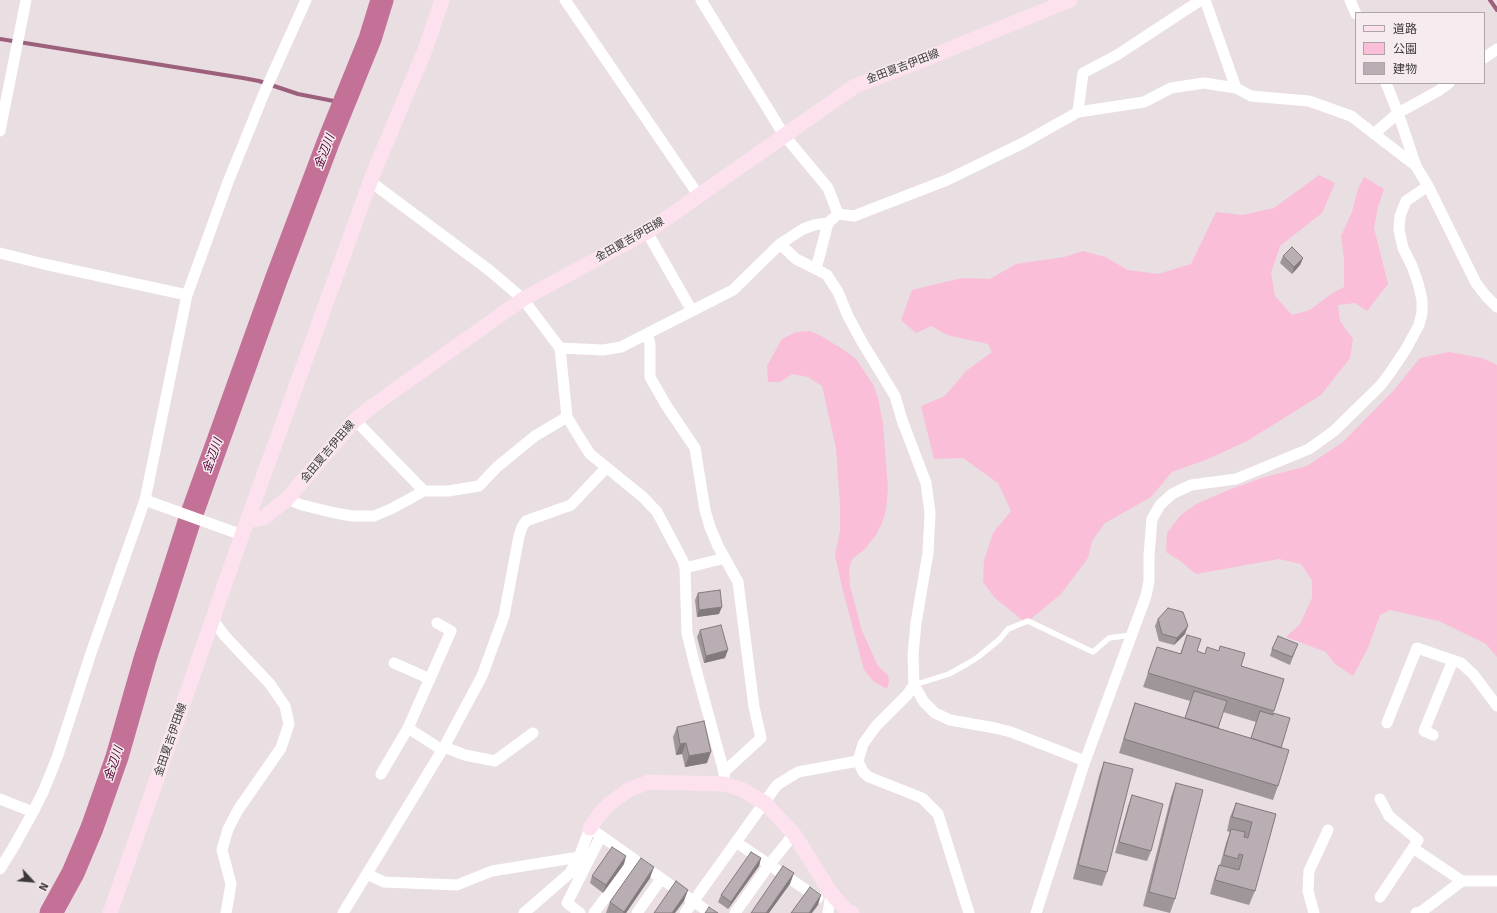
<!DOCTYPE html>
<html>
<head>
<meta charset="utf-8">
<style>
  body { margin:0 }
  #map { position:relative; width:1497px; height:913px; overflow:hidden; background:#e9dee2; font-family:Signika,"Noto Sans JP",sans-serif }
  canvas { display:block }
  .legend { position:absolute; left:1355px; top:12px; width:130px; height:72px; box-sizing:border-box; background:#f6ebef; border:1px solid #aca4a7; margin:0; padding:5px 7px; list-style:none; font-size:12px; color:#3d393b }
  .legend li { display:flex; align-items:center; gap:8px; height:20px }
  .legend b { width:20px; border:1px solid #aca4a7 }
  .north { position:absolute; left:12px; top:861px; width:40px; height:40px; -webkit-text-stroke:3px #f6ebef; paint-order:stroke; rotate:116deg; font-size:11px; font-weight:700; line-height:16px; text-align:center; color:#3d393b }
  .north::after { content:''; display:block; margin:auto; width:14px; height:18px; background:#3d393b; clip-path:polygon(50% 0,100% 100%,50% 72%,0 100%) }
</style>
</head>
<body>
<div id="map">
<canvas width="1497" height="913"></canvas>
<ul class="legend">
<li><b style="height:5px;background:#fde1ee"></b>道路</li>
<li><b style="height:11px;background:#fabed8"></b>公園</li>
<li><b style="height:11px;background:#b9aeb3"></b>建物</li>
</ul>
<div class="north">N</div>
</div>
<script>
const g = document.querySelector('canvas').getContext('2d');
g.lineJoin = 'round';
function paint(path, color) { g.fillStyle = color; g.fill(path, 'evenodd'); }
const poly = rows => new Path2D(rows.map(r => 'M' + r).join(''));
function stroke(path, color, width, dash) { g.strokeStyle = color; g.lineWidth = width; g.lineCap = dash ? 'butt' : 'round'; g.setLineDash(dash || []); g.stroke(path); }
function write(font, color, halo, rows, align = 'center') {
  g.font = font + ' Signika,"Noto Sans JP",sans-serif'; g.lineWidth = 3; g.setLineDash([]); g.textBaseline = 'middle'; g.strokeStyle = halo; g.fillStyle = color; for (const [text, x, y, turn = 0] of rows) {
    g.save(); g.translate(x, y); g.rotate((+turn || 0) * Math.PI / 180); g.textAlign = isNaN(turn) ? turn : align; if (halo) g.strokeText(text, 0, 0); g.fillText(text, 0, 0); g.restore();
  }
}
const green = poly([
  [1319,175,1335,183,1322,213,1280,246,1271,273,1275,296,1292,315,1310,310,1331,294,1344,287,1344,259,1341,236,1352,212,1358,189,1364,177,1384,189,1378,207,1374,228,1388,284,1367,311,1355,303,1338,305,1340,321,1353,339,1350,358,1321,395,1247,441,1208,459,1172,472,1151,497,1105,523,1092,541,1088,558,1061,594,1026,623,995,598,983,582,984,561,993,533,1011,511,998,483,963,458,934,459,921,406,945,396,966,371,992,352,988,344,947,335,931,326,916,333,901,320,912,290,962,278,990,279,1016,264,1064,257,1083,251,1105,257,1128,270,1158,274,1191,264,1216,212,1243,215,1274,208],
  [810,331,821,336,844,350,856,359,874,386,878,398,883,423,888,488,886,510,882,523,876,535,865,549,852,559,849,569,850,586,862,631,878,666,888,675,889,682,887,689,874,682,864,670,842,587,835,555,840,531,840,506,836,448,822,386,808,377,792,374,780,382,768,382,767,366,782,339,796,332],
  [1449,352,1482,358,1497,365,1497,657,1486,644,1439,621,1390,610,1380,615,1368,648,1353,676,1335,664,1326,652,1286,637,1300,624,1312,598,1312,580,1301,564,1279,559,1196,574,1179,560,1166,552,1167,533,1180,516,1196,504,1231,489,1265,477,1307,466,1343,442,1393,391,1420,358]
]);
const stream = poly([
  [1490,0,1497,10],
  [0,39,243,78,259,81,298,94,344,103]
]);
const river = poly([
  [51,913,73,873,92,828,117,757,145,659,190,519,276,280,329,140,370,39,382,0]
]);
const lane = poly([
  [914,685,949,674,967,664,978,657,1000,639,1008,629,1028,621,1093,652,1109,638,1131,635]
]);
const street = poly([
  [565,0,699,196],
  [701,0,784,135,828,188,838,214],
  [1205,0,1236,88],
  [1350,0,1356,14],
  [1484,58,1497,49],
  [1386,83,1398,113,1416,166,1428,186,1476,283,1486,296,1497,307],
  [1078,112,1083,73,1117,55,1201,0],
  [0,131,26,0],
  [1374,134,1398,113,1438,91,1449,83],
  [371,182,489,270,523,299,560,348,567,417,578,435,590,454,643,497,657,512,683,561,685,568,687,633,694,662,724,772,724,784],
  [828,223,816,269,827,275,838,292,848,316,862,342,895,396,902,420,926,483,930,513,928,553,916,623,913,655,914,685,907,695,876,726,863,744,858,761,863,772,869,777,922,798,938,814,969,913],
  [647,232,692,311],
  [780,244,796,259,816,269],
  [0,253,44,264,187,295],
  [647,334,650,344,650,377,666,405,695,448,705,510,710,527,718,546,738,582,754,707,761,738,724,772],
  [560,348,603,350,621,347,733,290,780,244,803,229,814,225,828,223,838,214,854,216,947,180,1023,143,1078,112,1144,102,1171,88,1204,83,1236,88,1251,96,1309,101,1351,116,1416,166],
  [355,420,424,491],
  [287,499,302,505,335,513,352,516,374,516,391,509,424,491,448,491,479,486,497,467,535,436,567,417],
  [145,500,242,535],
  [685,568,725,558],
  [213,620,224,635,270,684,285,706,289,724,281,748,238,810,228,829,222,850,231,884,226,913],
  [394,663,430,679],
  [914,685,924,702,935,713,950,720,995,728,1011,732,1085,761],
  [1387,723,1417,648,1461,663,1473,674,1497,706],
  [408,728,451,631,437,623],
  [1433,735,1424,731,1453,660],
  [444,747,465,755,495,761,533,733],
  [381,774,408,728,442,750],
  [0,799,33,812],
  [1380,799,1389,816,1418,840,1413,848],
  [736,842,818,898],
  [0,869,13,848,33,812,44,790,58,755,91,653,145,500,187,295,228,182,265,91,306,0],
  [367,874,384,882,457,885,492,871,579,857],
  [1380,897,1413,848,1462,881],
  [343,913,444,747,482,676,504,616,519,536,522,527,526,521,571,505,606,468],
  [524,913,570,873,581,852,590,828,710,913],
  [580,913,567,903,601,836],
  [594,913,634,859],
  [637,913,661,879],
  [685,913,777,785,798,772,858,761],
  [735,913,769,865,794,834],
  [828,913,831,893],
  [1036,913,1085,761,1146,596,1149,581,1149,555,1152,519,1160,505,1172,494,1191,485,1236,479,1309,449,1334,431,1380,386,1390,373,1406,349,1419,325,1422,313,1422,300,1418,283,1412,266,1403,248,1399,230,1400,216,1406,201,1428,186],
  [1314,913,1308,891,1309,871,1328,830],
  [1416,913,1421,912,1462,881,1497,881]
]);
const secondary = poly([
  [248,521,263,518,287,499,355,420,374,405,523,299,647,232,855,86,918,62,1070,0],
  [590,828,599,815,607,806,628,790,649,782,724,784,741,789,765,803,794,834,831,893,847,911,852,913],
  [110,913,242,535,373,174,425,50,442,0]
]);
const wall = poly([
  [1283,256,1303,258,1300,265,1292,274,1280,263],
  [698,593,719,614,697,617,695,600],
  [1158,619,1185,634,1174,645,1159,641,1155,626],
  [700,630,725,658,704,663,697,637],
  [1187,635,1197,651,1205,654,1207,647,1241,666,1284,679,1273,713,1281,748,1278,786,1273,800,1119,753,1130,717,1135,703,1185,718,1190,701,1143,687,1157,647,1180,654],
  [1223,712,1256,722,1251,738,1218,728],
  [1298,644,1290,665,1270,656,1272,649],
  [677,727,707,763,685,767,682,754,676,755,673,737],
  [1104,762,1107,872,1102,886,1073,879,1099,776],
  [1176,783,1175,899,1170,913,1143,906,1171,797],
  [1132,795,1151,851,1147,861,1115,853,1128,806],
  [1236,803,1276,814,1255,891,1249,905,1210,894,1214,879,1219,865,1220,865,1226,843,1230,832,1227,831,1230,817],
  [761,858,759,866,728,909,718,902,721,895],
  [624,864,603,893,590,883,592,876],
  [650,878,626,913,606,913,610,902]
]);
const shadedWall = poly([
  [1303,258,1300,265,1292,274,1294,267],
  [722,607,719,614,697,617,699,610],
  [1188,626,1185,634,1174,645,1177,638],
  [728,650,725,658,704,663,706,656],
  [686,743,682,754,676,755,680,744],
  [711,752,707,763,685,767,689,756],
  [626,856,624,864,603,893,606,885],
  [761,858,759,866,728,909,731,902],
  [654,867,650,878,626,913,623,913],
  [794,873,790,884,769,913,766,913],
  [688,890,684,901,675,913,672,913],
  [821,895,818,905,812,913,809,913]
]);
const building = poly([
  [1292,247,1303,258,1294,267,1283,256,1292,247],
  [720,590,722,607,699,610,698,593,720,590],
  [1168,608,1183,612,1188,626,1177,638,1162,634,1158,619,1168,608],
  [721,625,728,650,706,656,700,630,721,625],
  [1187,635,1201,639,1197,651,1205,654,1207,647,1219,651,1220,646,1245,653,1241,666,1284,679,1274,711,1148,673,1157,647,1181,654,1187,635],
  [1278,636,1298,644,1292,657,1272,649,1278,636],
  [1194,691,1227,701,1218,728,1185,718,1194,691],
  [1135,703,1289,750,1278,786,1124,739,1135,703],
  [1260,711,1273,715,1273,713,1290,718,1281,748,1251,738,1260,711],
  [704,721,711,752,689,756,686,743,680,744,677,727,704,721],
  [1104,762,1133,769,1107,872,1078,865,1104,762],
  [1176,783,1203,790,1175,899,1149,892,1176,783],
  [1132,795,1163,804,1151,851,1119,842,1132,795],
  [1236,803,1276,814,1255,891,1215,880,1219,865,1239,870,1243,855,1239,854,1238,859,1224,855,1231,829,1245,832,1244,837,1248,838,1252,822,1232,817,1236,803],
  [612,847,626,856,606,885,592,876,612,847],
  [751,852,761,858,731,902,721,895,751,852],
  [641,858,654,867,624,912,610,902,641,858],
  [783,866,794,873,766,913,751,913,783,866],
  [676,881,688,890,672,913,654,913,676,881],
  [810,887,821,895,809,913,791,913,810,887],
  [709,907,718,913,705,913,709,907]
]);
const streetNames = [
  ["金田夏吉伊田線",903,67,-21],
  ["金田夏吉伊田線",630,240,-30],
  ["金田夏吉伊田線",328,452,-50],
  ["金田夏吉伊田線",171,740,-71]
];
const waterNames = [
  ["金辺川",325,152,-69],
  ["金辺川",213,456,-70],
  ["金辺川",114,764,-72]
];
paint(green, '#fabed8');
stroke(stream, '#9c607c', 4);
stroke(river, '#c47198', 23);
stroke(lane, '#fff', 5.5);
stroke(street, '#fff', 11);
stroke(secondary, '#fde1ee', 15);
paint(wall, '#9f969a');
paint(shadedWall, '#827a7d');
paint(building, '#b9aeb3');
stroke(building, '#827a7d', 1);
write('11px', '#3d393b', '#f6ebef', streetNames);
write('italic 12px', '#520433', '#f6ebef', waterNames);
</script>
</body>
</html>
